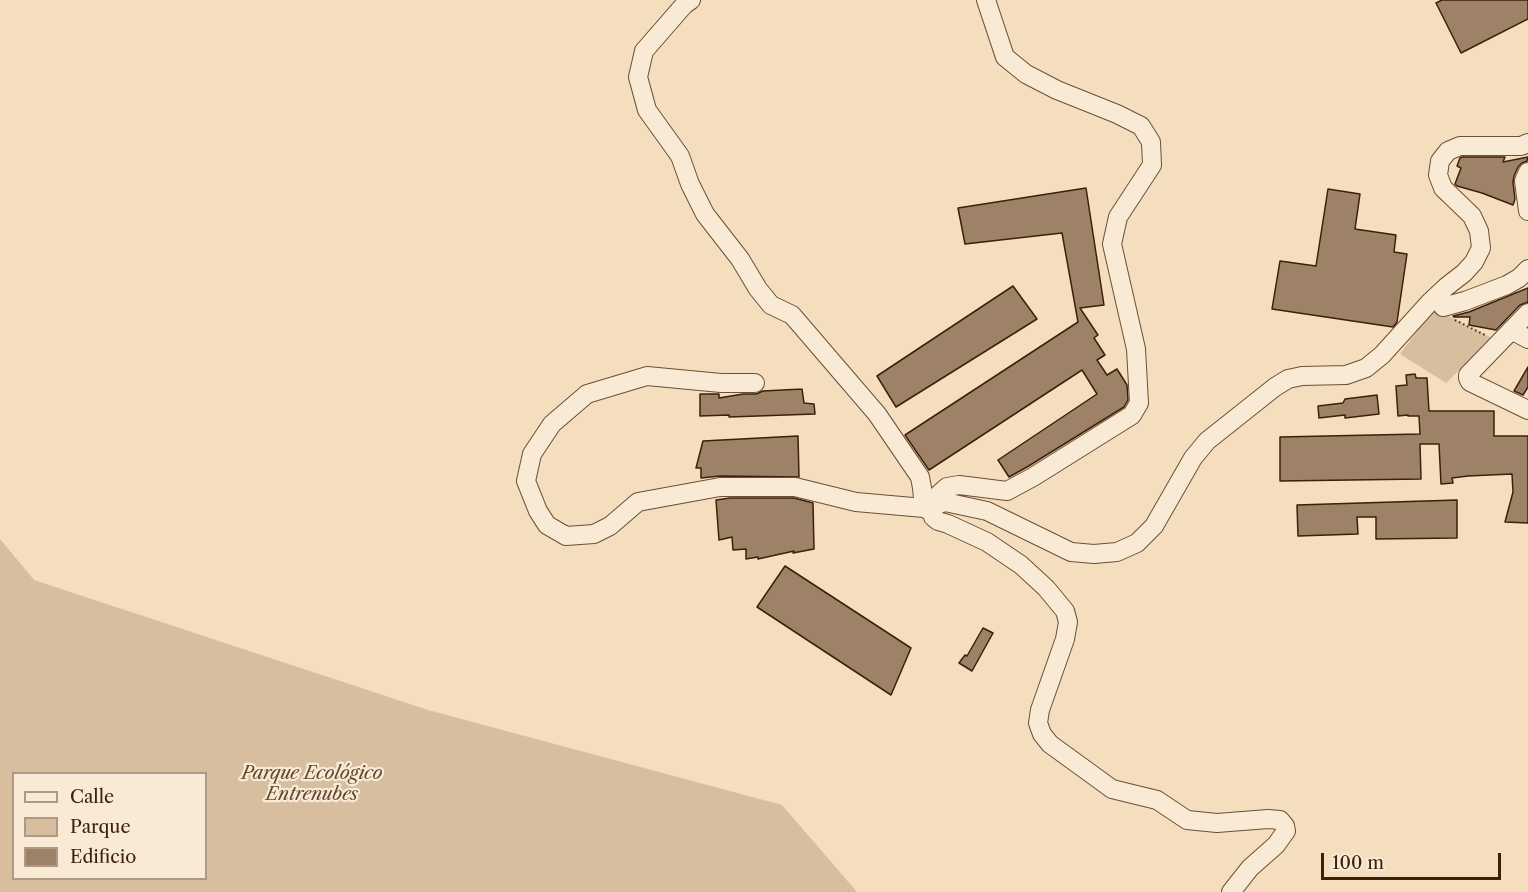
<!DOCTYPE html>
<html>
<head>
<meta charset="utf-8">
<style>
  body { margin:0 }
  #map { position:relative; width:1528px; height:892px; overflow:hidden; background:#f5debe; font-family:"Libre Caslon Text",serif }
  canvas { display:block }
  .legend { position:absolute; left:12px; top:772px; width:195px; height:108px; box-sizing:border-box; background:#f8ead5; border:2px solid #ad9984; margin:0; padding:8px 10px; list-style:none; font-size:18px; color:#3d1f0a }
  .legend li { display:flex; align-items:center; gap:12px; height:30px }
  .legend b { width:30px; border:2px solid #ad9984 }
  .scale { position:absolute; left:1321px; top:853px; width:180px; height:27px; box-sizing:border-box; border:3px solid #3d1f0a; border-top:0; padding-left:8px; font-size:18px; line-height:21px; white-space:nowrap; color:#3d1f0a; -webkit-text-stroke:4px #f8ead5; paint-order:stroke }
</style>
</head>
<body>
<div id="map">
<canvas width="1528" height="892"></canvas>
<ul class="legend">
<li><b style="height:8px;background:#f8ead5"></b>Calle</li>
<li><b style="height:16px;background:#d6be9f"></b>Parque</li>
<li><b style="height:16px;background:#9d8268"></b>Edificio</li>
</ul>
<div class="scale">100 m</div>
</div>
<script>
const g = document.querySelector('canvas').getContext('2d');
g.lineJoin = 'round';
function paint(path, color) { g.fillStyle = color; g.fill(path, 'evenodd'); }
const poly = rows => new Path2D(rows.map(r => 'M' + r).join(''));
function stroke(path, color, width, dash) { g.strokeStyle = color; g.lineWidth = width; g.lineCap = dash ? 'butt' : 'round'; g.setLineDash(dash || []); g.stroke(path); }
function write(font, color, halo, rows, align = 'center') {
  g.font = font + ' "Libre Caslon Text",serif'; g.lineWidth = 4.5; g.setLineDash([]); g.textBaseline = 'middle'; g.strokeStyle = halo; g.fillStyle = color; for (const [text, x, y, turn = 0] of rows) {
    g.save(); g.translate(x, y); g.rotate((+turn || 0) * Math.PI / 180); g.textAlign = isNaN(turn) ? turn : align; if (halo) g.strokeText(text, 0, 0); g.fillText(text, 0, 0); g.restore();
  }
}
const green = poly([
  [1439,302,1450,317,1492,338,1446,383,1400,354],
  [0,539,34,580,428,710,782,805,857,892,0,892],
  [14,774,206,774,206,878,14,878]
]);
const building = poly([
  [1442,0,1528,0,1528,19,1461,53,1436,3,1442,0],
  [1462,157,1505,157,1503,162,1528,157,1527,161,1522,163,1518,167,1514,176,1513,182,1515,199,1513,205,1482,193,1457,186,1455,184,1461,168,1457,166,1460,158,1462,157],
  [1086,188,1104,305,1080,308,1098,335,1094,338,1105,355,1097,360,1107,375,1117,369,1127,385,1128,400,1124,407,1027,467,1009,477,998,460,1097,394,1082,370,929,470,905,435,1078,322,1062,233,965,244,958,208,1086,188],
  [1328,189,1360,194,1355,229,1396,235,1394,252,1407,254,1397,322,1393,327,1272,309,1280,261,1316,266,1328,189],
  [1013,286,1037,319,896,407,877,376,1013,286],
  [1528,288,1528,302,1520,305,1496,330,1469,325,1470,317,1454,317,1453,316,1469,312,1528,288],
  [1528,367,1528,387,1523,395,1514,391,1528,367],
  [1415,374,1416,378,1427,378,1429,411,1494,411,1494,436,1528,436,1528,523,1505,522,1513,492,1512,474,1468,476,1452,478,1453,483,1441,484,1439,444,1420,444,1421,479,1280,481,1280,437,1420,434,1419,416,1408,416,1408,415,1398,416,1396,386,1407,385,1406,375,1415,374],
  [802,389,804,403,814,404,815,414,729,417,729,415,700,416,700,394,719,394,719,398,743,394,756,394,763,391,802,389],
  [1377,395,1379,414,1345,418,1345,415,1319,418,1318,406,1343,403,1345,399,1377,395],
  [798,436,799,477,720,476,701,478,701,468,696,468,703,441,798,436],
  [730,498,794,498,813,503,814,549,793,553,794,551,758,559,758,557,746,559,746,549,733,550,732,537,719,540,716,500,730,498],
  [1457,500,1457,538,1376,539,1376,517,1357,517,1358,534,1298,536,1297,505,1457,500],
  [785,566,911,648,891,695,757,607,785,566],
  [983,628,993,633,972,671,959,663,965,655,967,656,983,628]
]);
const path = poly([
  [1455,320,1487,336]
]);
const minor = poly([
  [691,0,684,5,644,51,638,77,647,110,680,156,690,184,705,214,740,259,758,289,771,305,792,315,877,414,920,477,922,488,924,508],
  [1528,172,1524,181,1528,211],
  [1443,307,1465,301,1507,285,1519,278,1528,269],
  [1528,313,1468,375,1468,378,1470,382,1528,410],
  [1511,330,1528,339],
  [755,383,721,383,647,376,587,394,552,424,532,454,526,481,538,511,547,525,566,536,594,534,610,526,638,502,720,487,795,487,856,502,924,508,932,512],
  [927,505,947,487,959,485,1007,491,1033,477,1132,415,1139,403,1136,349,1112,244,1118,217,1152,165,1151,142,1141,126,1117,114,1057,90,1026,74,1005,57,986,0],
  [1231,892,1250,868,1276,845,1286,831,1285,826,1280,820,1268,819,1217,823,1187,820,1157,800,1112,789,1050,744,1042,734,1038,723,1040,710,1065,639,1068,622,1065,611,1046,588,1021,565,987,542,948,524,938,521,933,517,932,512,934,507,939,504,945,502,987,511,1071,552,1094,554,1117,552,1137,543,1154,526,1193,458,1207,441,1275,387,1288,379,1302,376,1346,375,1366,368,1382,355,1430,302,1446,287,1464,273,1474,262,1481,248,1479,231,1472,216,1443,188,1438,175,1440,161,1448,151,1460,146,1521,146,1528,143]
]);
const parkNames = [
  ["Parque Ecológico",312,774],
  ["Entrenubes",312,795]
];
paint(green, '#d6be9f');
paint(building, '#9d8268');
stroke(building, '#3d1f0a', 1.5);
stroke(minor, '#6b4f37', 20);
stroke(path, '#3d1f0a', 2, [1.5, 3]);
stroke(minor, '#f8ead5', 18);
write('italic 18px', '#63472f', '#f8ead5', parkNames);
</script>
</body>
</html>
